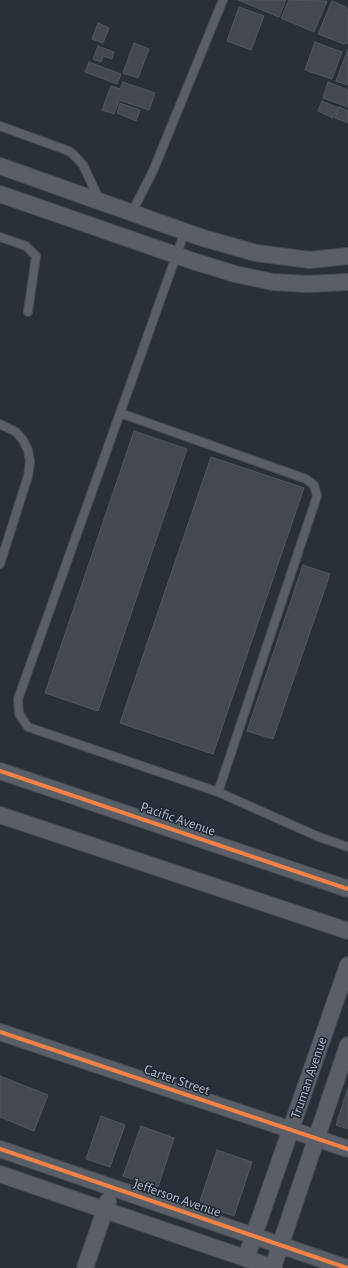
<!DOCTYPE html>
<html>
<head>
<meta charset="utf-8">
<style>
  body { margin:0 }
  canvas { display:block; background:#2a3038 }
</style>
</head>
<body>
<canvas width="348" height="1268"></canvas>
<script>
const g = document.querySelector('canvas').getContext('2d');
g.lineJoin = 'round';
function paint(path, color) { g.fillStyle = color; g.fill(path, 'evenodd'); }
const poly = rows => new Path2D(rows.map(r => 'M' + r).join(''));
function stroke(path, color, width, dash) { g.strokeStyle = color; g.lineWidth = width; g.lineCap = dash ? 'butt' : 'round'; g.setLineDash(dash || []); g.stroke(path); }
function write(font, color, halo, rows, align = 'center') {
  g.font = font + ' "Alegreya Sans",sans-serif'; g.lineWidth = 3; g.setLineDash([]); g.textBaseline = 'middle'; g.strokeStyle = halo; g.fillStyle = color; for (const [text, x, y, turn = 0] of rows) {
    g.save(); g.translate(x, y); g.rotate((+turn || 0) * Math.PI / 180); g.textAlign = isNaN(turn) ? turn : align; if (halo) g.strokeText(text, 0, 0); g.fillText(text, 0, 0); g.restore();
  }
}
const building = poly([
  [238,0,286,0,279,17,238,0],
  [289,0,327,1,314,32,281,18,289,0],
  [332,1,346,7,348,11,348,43,344,44,318,34,332,1],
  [239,7,264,16,251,50,227,41,239,7],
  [98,23,109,28,103,43,92,39,98,23],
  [315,42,342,52,332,79,305,70,315,42],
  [134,43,149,49,138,78,123,73,134,43],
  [98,46,114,52,112,59,103,56,101,62,93,59,98,46],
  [348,49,348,85,336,81,348,49],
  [89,62,121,74,117,84,85,72,89,62],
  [123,82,155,93,149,110,119,100,114,114,102,110,111,86,120,89,123,82],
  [328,82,348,90,348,107,323,98,328,82],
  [322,101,338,108,333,118,318,111,322,101],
  [120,103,140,110,136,121,117,113,120,103],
  [339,107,348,111,348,123,335,118,339,107],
  [134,431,187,449,98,711,45,693,134,431],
  [211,457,304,488,213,754,120,723,211,457],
  [303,565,330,574,273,739,247,731,303,565],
  [0,1076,48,1095,34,1131,0,1117,0,1076],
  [348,1088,348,1129,336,1125,348,1088],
  [101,1116,125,1125,110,1167,86,1159,101,1116],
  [141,1126,174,1138,158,1187,123,1176,141,1126],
  [217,1150,252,1162,234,1216,199,1204,217,1150]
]);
const service = poly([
  [0,126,69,151,74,155,83,165,100,201],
  [132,212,153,171,223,0],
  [185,231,18,699,19,714,28,727,218,792,319,837,348,847],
  [0,237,26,246,36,256,28,312],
  [120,413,306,479,314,485,317,496,218,792],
  [0,424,16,432,23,440,28,450,30,462,28,476,0,564]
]);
const minor = poly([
  [0,166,203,238,256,253,310,260,348,256],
  [0,194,193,261,235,274,273,282,308,284,348,282],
  [0,771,348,889],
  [0,815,348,931],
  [0,1032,348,1149],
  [0,1149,347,1268],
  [0,1174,274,1268],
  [246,1258,348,965],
  [273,1267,348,1045],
  [85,1268,108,1201]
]);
const cycleway = poly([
  [0,771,348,889],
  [0,1032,348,1149],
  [0,1149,347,1268]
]);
const streetNames = [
  ["Pacific Avenue",178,819,19],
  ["Truman Avenue",309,1078,-71],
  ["Carter Street",177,1080,19],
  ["Jefferson Avenue",177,1198,19]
];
paint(building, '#444950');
stroke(building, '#52575f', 1);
stroke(service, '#484c53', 10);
stroke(minor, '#484c53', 18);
stroke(service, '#5a5e66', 8);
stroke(minor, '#5a5e66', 16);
stroke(cycleway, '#f48246', 4);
write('14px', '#b4bcc9', '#1d2633', streetNames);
</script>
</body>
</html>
